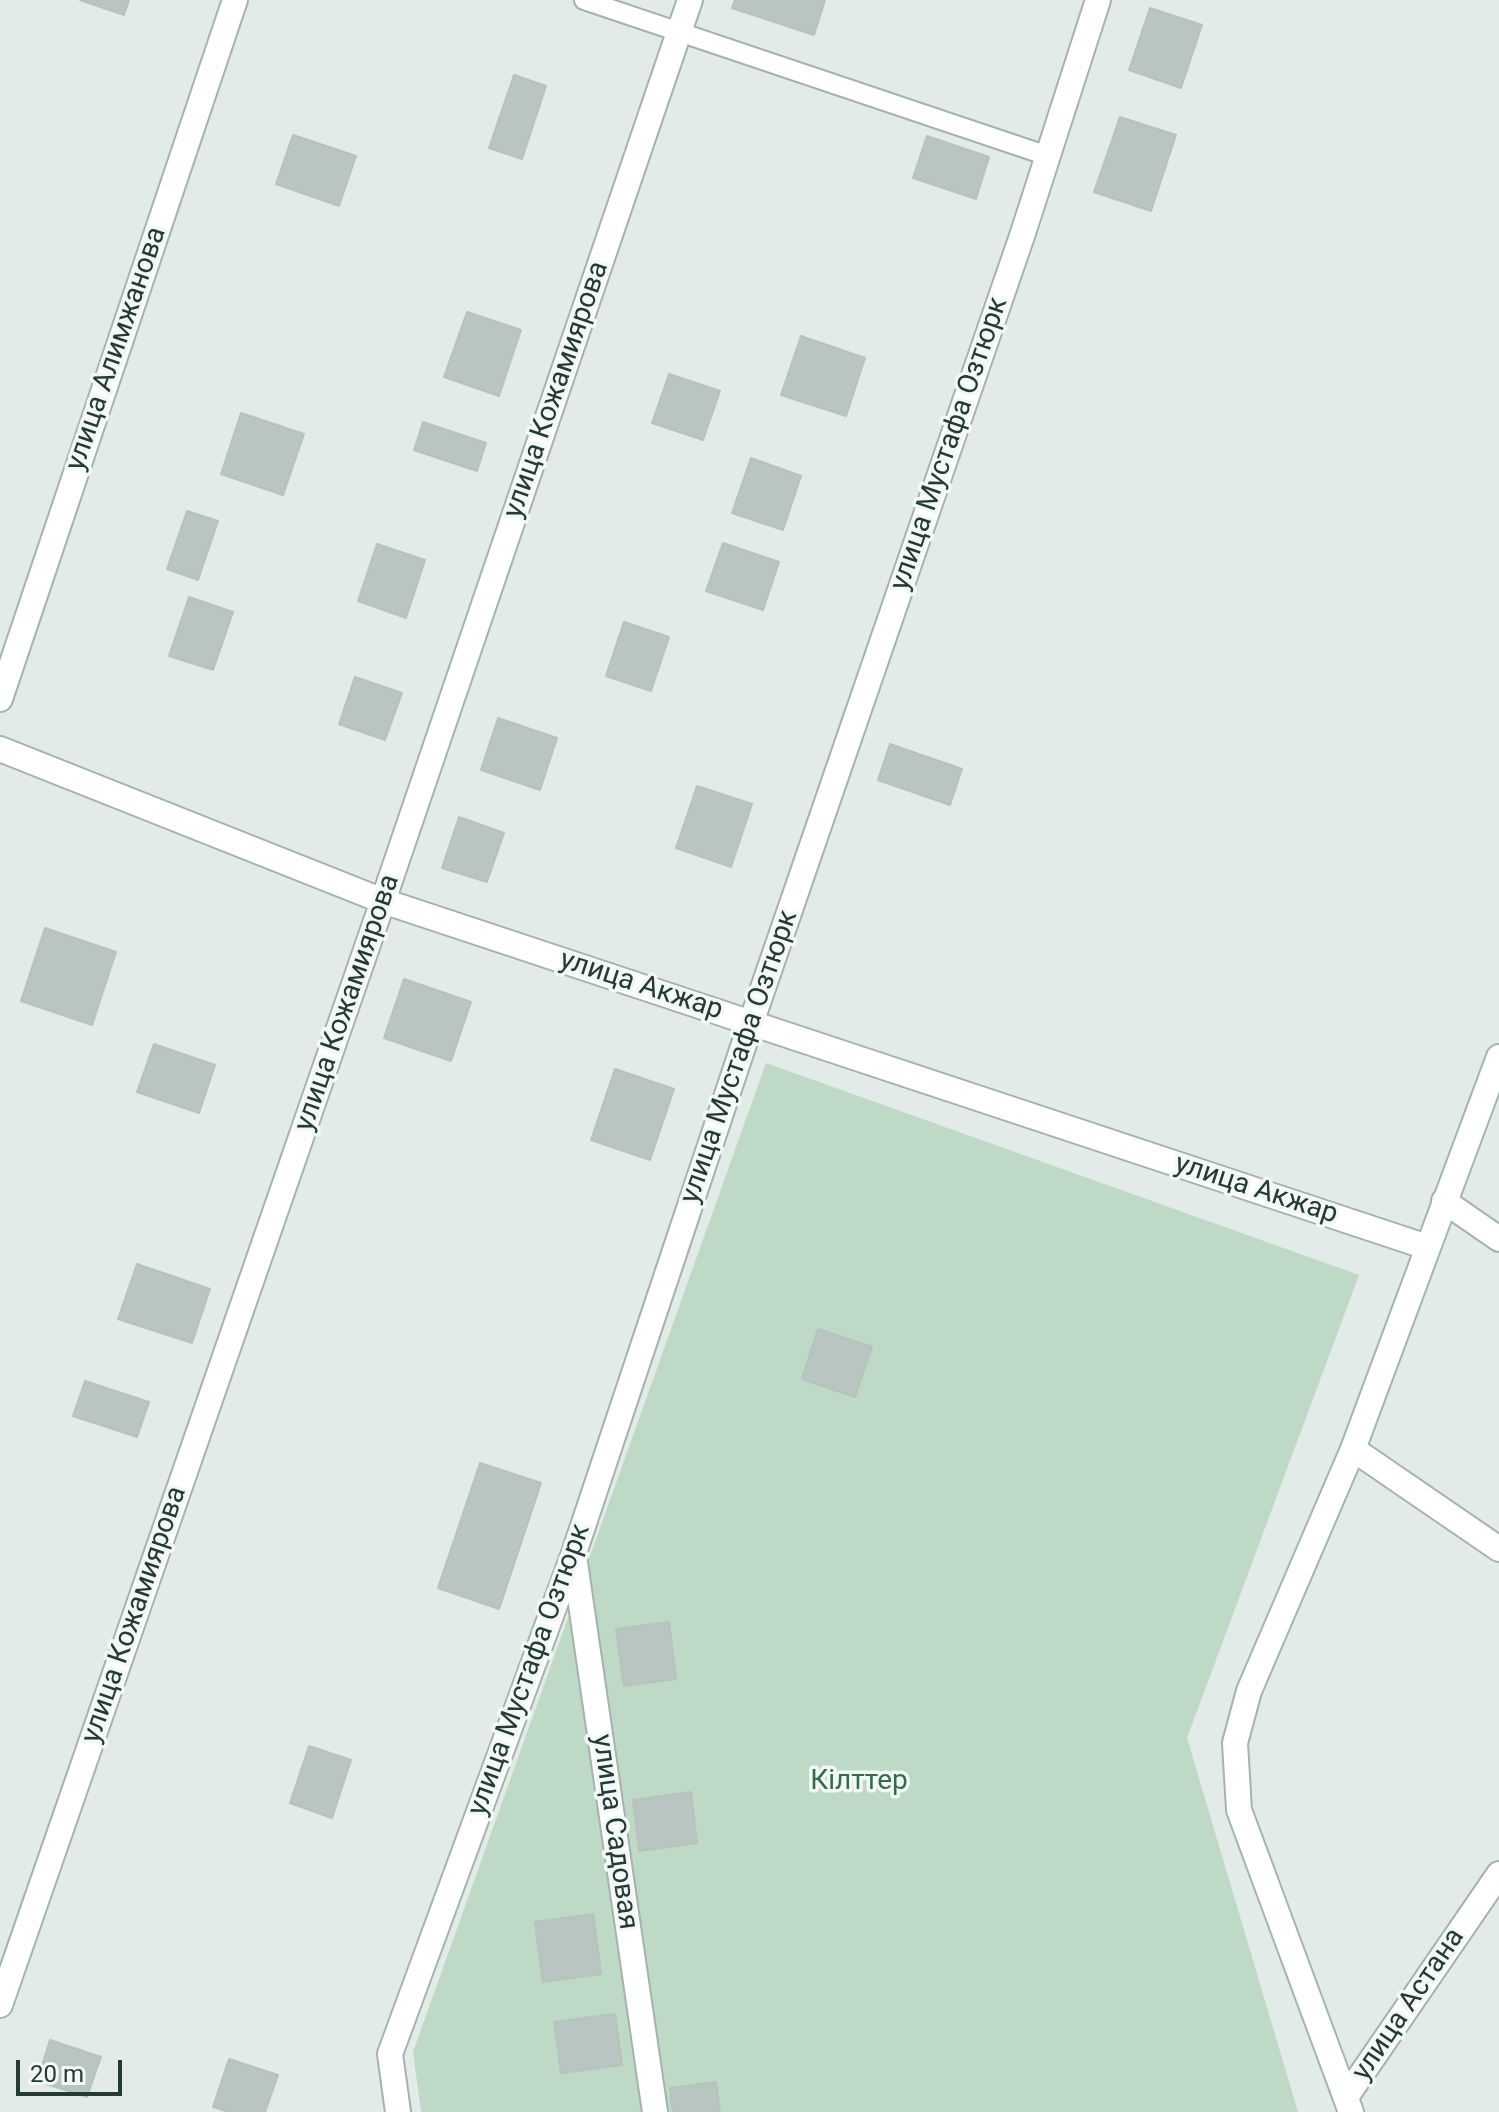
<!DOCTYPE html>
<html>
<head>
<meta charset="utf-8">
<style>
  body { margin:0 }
  #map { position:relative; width:1499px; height:2112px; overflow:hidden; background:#e2ebe7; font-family:Roboto,sans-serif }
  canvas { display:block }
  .scale { position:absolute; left:16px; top:2060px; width:106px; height:36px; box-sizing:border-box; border:4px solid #243a33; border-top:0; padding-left:10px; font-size:24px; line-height:28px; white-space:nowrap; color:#243a33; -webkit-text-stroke:6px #f2f8f5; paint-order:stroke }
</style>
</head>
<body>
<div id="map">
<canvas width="1499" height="2112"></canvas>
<div class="scale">20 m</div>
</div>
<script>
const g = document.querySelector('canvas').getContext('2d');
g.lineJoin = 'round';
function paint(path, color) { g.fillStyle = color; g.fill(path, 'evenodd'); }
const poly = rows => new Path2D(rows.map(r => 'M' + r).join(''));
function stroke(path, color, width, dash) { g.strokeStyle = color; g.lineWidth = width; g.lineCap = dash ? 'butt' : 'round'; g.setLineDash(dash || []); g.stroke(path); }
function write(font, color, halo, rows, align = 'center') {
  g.font = font + ' Roboto,sans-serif'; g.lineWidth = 7; g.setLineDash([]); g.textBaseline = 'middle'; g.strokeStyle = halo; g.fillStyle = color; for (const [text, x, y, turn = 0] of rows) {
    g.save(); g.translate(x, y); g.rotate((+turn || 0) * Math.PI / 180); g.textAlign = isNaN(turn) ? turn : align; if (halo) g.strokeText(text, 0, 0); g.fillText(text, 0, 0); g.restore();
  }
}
const green = poly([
  [766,1063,1359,1275,1187,1738,1298,2112,421,2112,413,2052]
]);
const building = poly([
  [80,0,129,0,124,15,80,0],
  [735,0,825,0,814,35,732,8,735,0],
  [1150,8,1202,25,1181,88,1129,70,1150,8],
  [514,75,546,86,522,159,489,148,514,75],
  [1120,117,1176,135,1151,211,1094,192,1120,117],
  [293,135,356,156,339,206,276,184,293,135],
  [927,136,989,157,976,199,913,178,927,136],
  [467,312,521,330,499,396,444,377,467,312],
  [801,336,865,358,846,416,781,395,801,336],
  [669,374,720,391,703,440,652,423,669,374],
  [241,413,304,434,283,495,221,474,241,413],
  [423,422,486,443,477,471,414,450,423,422],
  [751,458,801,476,783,530,732,513,751,458],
  [187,511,218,521,198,580,167,569,187,511],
  [723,543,779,562,763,610,706,591,723,543],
  [377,544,425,560,406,618,358,601,377,544],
  [189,597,233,612,213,670,169,656,189,597],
  [624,622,669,637,651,691,606,676,624,622],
  [355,677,402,693,385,740,339,724,355,677],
  [498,718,557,738,540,790,481,770,498,718],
  [890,744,962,769,950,805,878,780,890,744],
  [697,786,752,804,731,867,676,848,697,786],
  [459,817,504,833,487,882,442,868,459,817],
  [45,928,116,952,92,1025,21,1001,45,928],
  [404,979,471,1002,451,1061,384,1038,404,979],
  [154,1044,215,1065,199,1113,137,1092,154,1044],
  [615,1069,674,1089,650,1160,591,1140,615,1069],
  [137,1264,210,1289,192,1343,118,1319,137,1264],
  [818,1329,872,1347,855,1397,802,1379,818,1329],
  [85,1381,149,1402,137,1437,73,1416,85,1381],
  [480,1463,541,1483,499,1609,438,1588,480,1463],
  [669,1622,676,1679,624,1686,616,1629,669,1622],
  [309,1746,351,1760,332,1818,290,1803,309,1746],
  [691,1792,697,1843,639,1851,633,1800,691,1792],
  [593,1914,601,1974,543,1982,535,1922,593,1914],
  [615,2014,622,2065,561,2073,554,2022,615,2014],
  [50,2040,101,2057,87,2097,37,2081,50,2040],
  [229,2059,278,2075,265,2112,229,2112,213,2107,229,2059],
  [716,2082,720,2112,673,2112,670,2088,716,2082]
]);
const lane = poly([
  [584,0,1048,156]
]);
const street = poly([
  [0,749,383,901,1427,1247],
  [1444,1201,1499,1239],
  [1353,1449,1499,1549],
  [574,1556,655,2112],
  [0,2005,383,901,690,0],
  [1346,2097,1499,1874],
  [398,2112,390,2054,574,1553,751,1023,1023,233,1098,0]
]);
const secondary = poly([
  [0,699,235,0],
  [1351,2112,1239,1810,1235,1743,1249,1691,1353,1449,1499,1057]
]);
const streetNames = [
  ["улица Алимжанова",117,349,-71],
  ["улица Кожамиярова",557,390,-71],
  ["улица Мустафа Озтюрк",950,444,-71],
  ["улица Акжар",641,986,18],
  ["улица Кожамиярова",348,1003,-71],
  ["улица Мустафа Озтюрк",740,1057,-71],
  ["улица Акжар",1256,1190,18],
  ["улица Кожамиярова",135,1615,-71],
  ["улица Мустафа Озтюрк",530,1670,-70],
  ["улица Садовая",614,1832,82],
  ["улица Астана",1409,2005,-56]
];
const parkNames = [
  ["Кілттер",859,1782]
];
paint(green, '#bed9c5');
paint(building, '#b8c5c0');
stroke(building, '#b6c3bd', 2);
stroke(lane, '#a5b2ad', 22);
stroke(street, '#a5b2ad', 28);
stroke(secondary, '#a2b5ae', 28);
stroke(lane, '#fff', 18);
stroke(street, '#fff', 24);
stroke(secondary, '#fff', 24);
write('28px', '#243a33', '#f2f8f5', streetNames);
write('28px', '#336c48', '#f2f8f5', parkNames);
</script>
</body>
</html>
